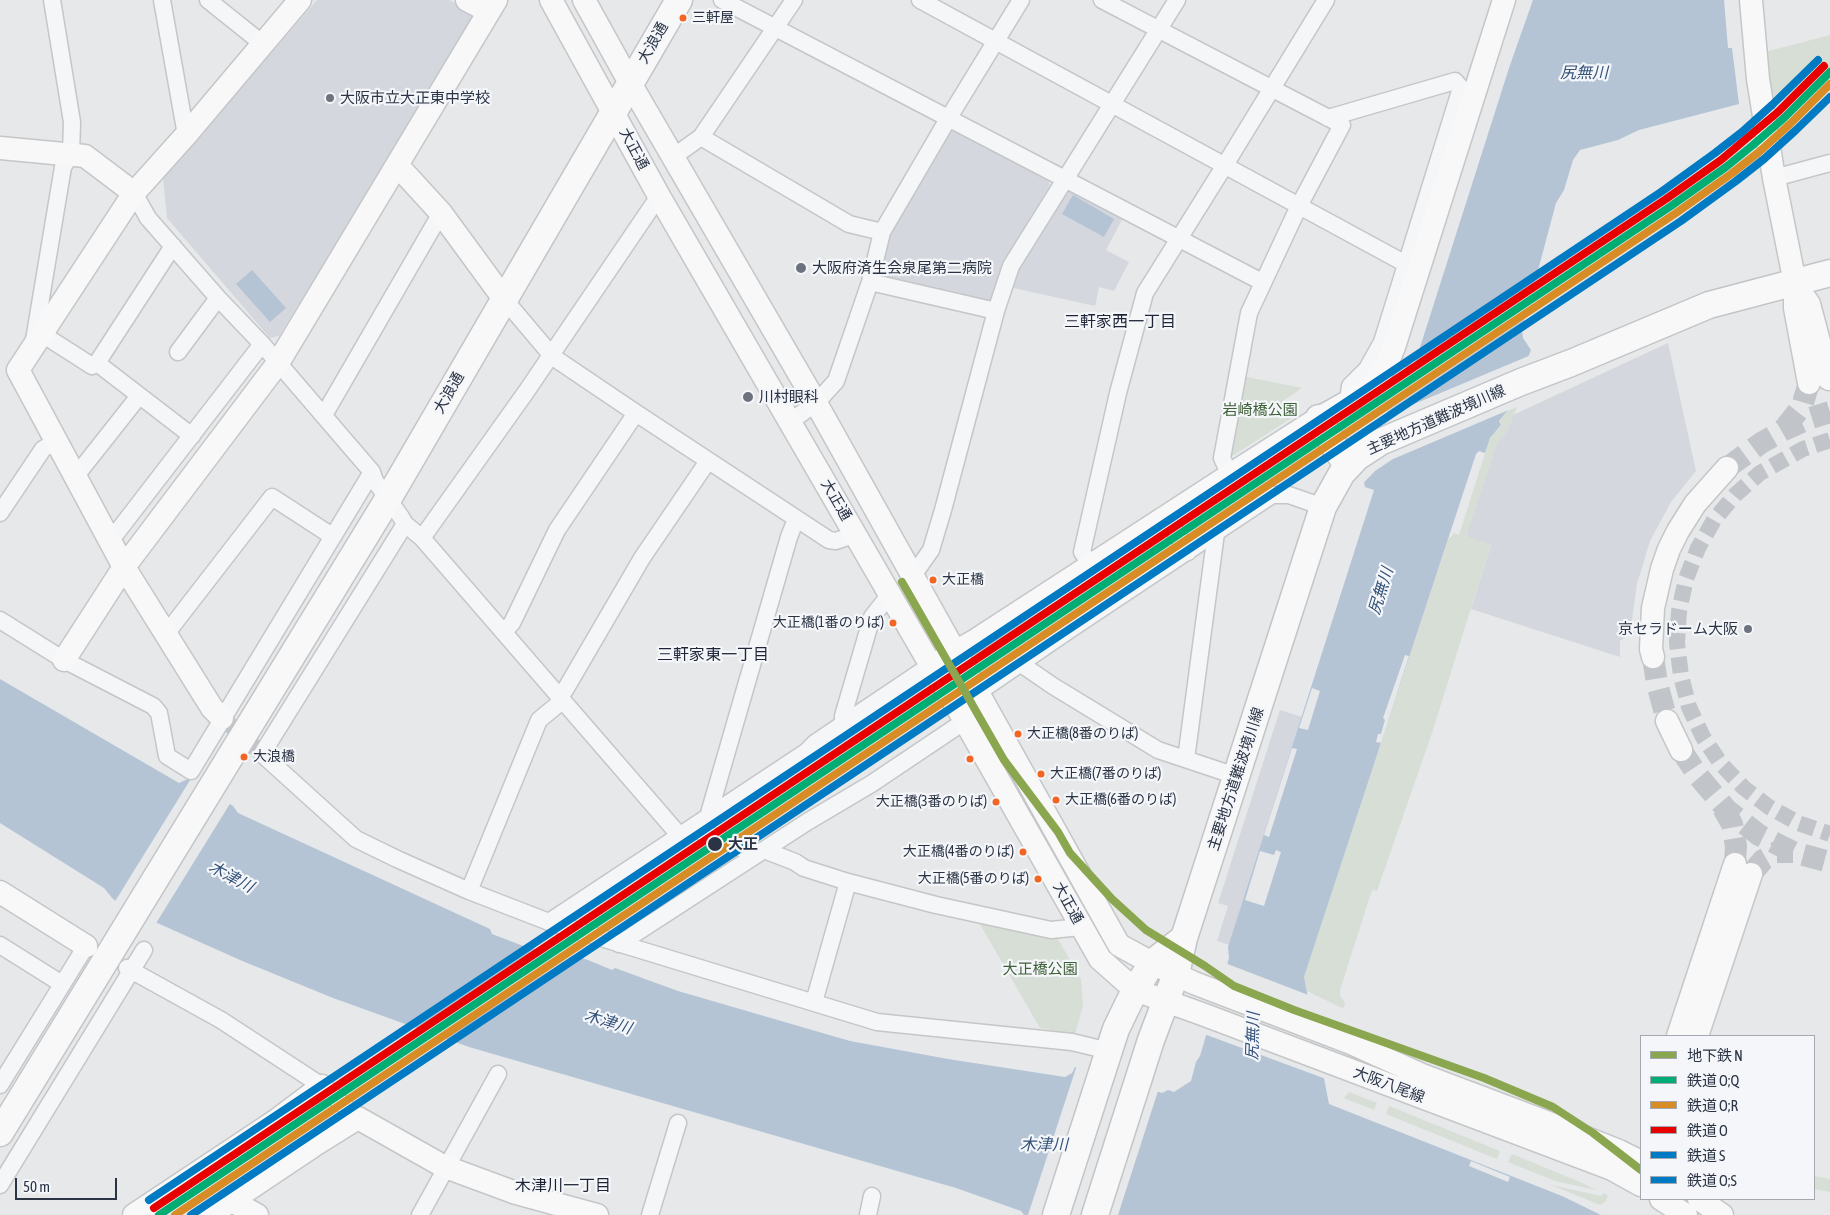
<!DOCTYPE html>
<html>
<head>
<meta charset="utf-8">
<style>
  body { margin:0 }
  #map { position:relative; width:1830px; height:1215px; overflow:hidden; background:#e6e8ea; font-family:"Asap Condensed","Noto Sans JP",sans-serif }
  canvas { display:block }
  .legend { position:absolute; left:1640px; top:1035px; width:175px; height:165px; box-sizing:border-box; background:#f4f6f9; border:1px solid #a4a8b1; margin:0; padding:6px 9px; list-style:none; font-size:15px; color:#2b3445 }
  .legend li { display:flex; align-items:center; gap:10px; height:25px }
  .legend b { width:25px; border:1px solid #a4a8b1 }
  .scale { position:absolute; left:15px; top:1178px; width:102px; height:22px; box-sizing:border-box; border:2px solid #2b3445; border-top:0; padding-left:6px; font-size:15px; line-height:18px; white-space:nowrap; color:#2b3445; -webkit-text-stroke:4px #f4f6f9; paint-order:stroke }
</style>
</head>
<body>
<div id="map">
<canvas width="1830" height="1215"></canvas>
<ul class="legend">
<li><b style="height:6px;background:#8aa64e"></b>地下鉄 N</li>
<li><b style="height:6px;background:#02ad73"></b>鉄道 O;Q</li>
<li><b style="height:6px;background:#d88c25"></b>鉄道 O;R</li>
<li><b style="height:6px;background:#e80000"></b>鉄道 O</li>
<li><b style="height:6px;background:#007ac2"></b>鉄道 S</li>
<li><b style="height:6px;background:#007ac2"></b>鉄道 O;S</li>
</ul>
<div class="scale">50 m</div>
</div>
<script>
const g = document.querySelector('canvas').getContext('2d');
g.lineJoin = 'round';
function paint(path, color) { g.fillStyle = color; g.fill(path, 'evenodd'); }
const poly = rows => new Path2D(rows.map(r => 'M' + r).join(''));
function stroke(path, color, width, dash) { g.strokeStyle = color; g.lineWidth = width; g.lineCap = dash ? 'butt' : 'round'; g.setLineDash(dash || []); g.stroke(path); }
function write(font, color, halo, rows, align = 'center') {
  g.font = font + ' "Asap Condensed","Noto Sans JP",sans-serif'; g.lineWidth = 4.5; g.setLineDash([]); g.textBaseline = 'middle'; g.strokeStyle = halo; g.fillStyle = color; for (const [text, x, y, turn = 0] of rows) {
    g.save(); g.translate(x, y); g.rotate((+turn || 0) * Math.PI / 180); g.textAlign = isNaN(turn) ? turn : align; if (halo) g.strokeText(text, 0, 0); g.fillText(text, 0, 0); g.restore();
  }
}
const built = poly([
  [317,0,449,0,475,13,477,17,279,336,270,338,167,218,163,179],
  [954,129,1047,178,1050,185,1005,260,991,303,879,277,892,228,950,131],
  [1070,188,1124,216,1106,250,1129,262,1114,291,1099,287,1095,306,1009,287,1015,270],
  [1668,343,1696,471,1671,502,1650,541,1637,584,1630,634,1620,641,1620,657,1471,609,1491,545,1469,538,1467,533,1497,443,1507,432,1513,415],
  [1280,710,1302,717,1229,945,1217,941,1228,906,1218,903]
]);
const green = poly([
  [1830,35,1830,88,1771,104,1765,52],
  [1242,376,1302,388,1283,401,1293,417,1229,458],
  [1517,407,1507,432,1497,443,1467,533,1469,538,1491,544,1432,733,1377,891,1372,890,1340,990,1340,996,1345,1003,1344,1007,1342,1008,1307,991,1304,977,1448,540,1454,533,1459,535,1490,438,1501,426,1500,420,1507,411],
  [977,919,1055,934,1081,979,1083,1006,1075,1034,1040,1028],
  [1349,1092,1377,1103,1374,1110,1344,1098],
  [1389,1106,1500,1151,1497,1159,1386,1114],
  [1512,1154,1580,1182,1596,1190,1555,1181,1508,1162],
  [1814,1176,1830,1179,1830,1192,1814,1189],
  [1551,1185,1601,1196,1604,1193,1608,1196,1605,1202,1600,1205]
]);
const water = poly([
  [1533,0,1724,0,1728,48,1732,48,1739,104,1639,130,1618,140,1580,150,1573,160,1564,190,1556,203,1522,330,1523,338,1531,350,1507,411,1499,421,1501,425,1490,438,1485,453,1479,451,1476,454,1304,977,1329,1104,1562,1196,1601,1215,1024,1215,1021,1211,956,1188,469,1047,333,998,240,960,135,913,113,899,104,888,0,823,0,679,179,783,190,778,233,806,238,813,490,929,492,934,526,947,546,951,554,950,588,960,612,970,615,968,678,991,850,1041,948,1059,1065,1077,1072,1073,1075,1067,1159,1092,1162,1093,1168,1090,1174,1092,1191,1081,1196,1062,1200,1056,1229,958,1228,947,1374,490,1365,487,1364,482,1371,475,1382,442,1389,403,1407,365,1415,363,1510,65],
  [1073,195,1114,219,1104,237,1062,214],
  [252,270,286,308,270,322,236,284]
]);
const pier = poly([
  [1536,289,1528,317,1388,411,1389,397,1396,382],
  [1531,355,1511,409,1393,459,1375,471,1362,484,1362,481,1369,473,1373,465,1388,415],
  [1405,655,1409,656,1381,743,1376,742,1378,734,1381,734,1385,720,1383,718],
  [1312,688,1320,691,1308,730,1299,728],
  [1292,748,1297,749,1269,837,1264,835],
  [192,777,231,802,155,925,134,915,114,903],
  [1276,850,1281,852,1264,906,1245,900,1260,851,1274,855],
  [555,948,575,954,443,1040,421,1033,549,949],
  [1225,963,1311,996,1326,1079,1204,1034],
  [1077,1065,1158,1091,1118,1215,1028,1215],
  [1471,1161,1510,1177,1508,1182,1469,1166]
]);
const streetTunnel = poly([
  [1830,440,1803,449,1760,473,1735,495,1714,520,1698,548,1686,579,1679,611,1677,643,1681,676,1689,707,1703,737,1721,764,1744,788,1769,807,1798,823,1830,834],
  [228,723,259,751]
]);
const secondaryTunnel = poly([
  [1784,429,1802,406,1809,383],
  [1727,468,1761,443,1784,430,1808,419,1830,412],
  [1653,657,1657,683,1667,721],
  [1681,750,1699,777,1727,810,1759,835,1793,852,1830,862],
  [1723,808,1732,824,1736,846,1735,864],
  [1751,874,1763,860,1777,852,1793,852]
]);
const street = poly([
  [162,0,186,135],
  [208,0,263,44],
  [722,0,1262,282],
  [920,0,1406,264],
  [1102,0,1342,125,1299,206,1249,313,1222,458,1230,475],
  [1328,118,1455,81,1461,88,1382,342,1367,369,1350,386,1348,401],
  [701,137,849,224,882,232],
  [673,157,701,137,794,0],
  [1774,178,1830,163],
  [134,193,148,218,218,298,262,344,372,472,375,481,401,517,405,524,422,538,680,836],
  [173,246,97,363,192,436],
  [870,282,996,311],
  [504,299,553,357,636,413,829,540,836,541,856,534],
  [42,334,92,366,97,363],
  [34,340,63,167,71,154,72,122,52,0],
  [178,352,218,298],
  [324,415,441,213],
  [791,421,816,403,836,381,870,282,882,232,948,119,1021,0],
  [75,477,139,396],
  [0,513,43,449,56,441],
  [1166,517,1188,552],
  [405,524,262,754,356,839,397,859,469,891,549,922,877,1022,1072,1042,1109,1051],
  [422,538,526,392,659,196],
  [111,540,262,344],
  [1091,565,1082,552,1118,393,1145,293,1225,165,1326,0],
  [912,577,931,550,943,510,996,311,1011,266,1177,0],
  [0,620,64,660,153,706,159,713,167,756,191,771,372,472],
  [504,632,512,623,557,530,636,413],
  [166,634,272,497,332,536],
  [1021,664,1053,686,1158,750,1236,776],
  [559,697,565,690,642,558,708,461],
  [957,707,1071,629,1272,495,1289,495,1323,507],
  [843,724,843,716,872,617,890,594],
  [1186,759,1216,533],
  [708,817,789,537,796,519],
  [692,828,756,854],
  [764,850,795,862,804,868,848,882,936,905,1051,930,1081,927],
  [469,891,539,720,562,701],
  [549,922,806,752,815,743,931,665],
  [619,944,807,822,871,784,965,721],
  [0,945,62,984],
  [127,968,221,1020,322,1086,358,1118],
  [814,1002,848,882],
  [0,1085,86,946,89,948],
  [0,1185,144,950],
  [420,1215,498,1074],
  [650,1215,678,1123],
  [868,1215,872,1196]
]);
const secondary = poly([
  [467,0,488,11],
  [551,0,659,196,929,662,957,707,1100,959,1135,990,1202,1014,1612,1169,1641,1185],
  [584,0,630,83,816,403,1119,945,1152,963,1194,983,1351,1043,1422,1075,1541,1120,1619,1151,1641,1162],
  [1751,0,1758,79,1774,178,1795,283,1795,308,1809,383],
  [0,148,85,156,134,193],
  [398,166,441,213,504,299],
  [1799,290,1809,304,1829,379],
  [18,370,134,193,186,135,300,0],
  [18,370,124,567,212,708,222,718],
  [1653,657,1651,649,1653,608,1662,569,1669,549,1678,531,1695,504,1727,468],
  [943,659,976,640,1230,475,1319,418,1360,395,1369,389,1379,376,1387,364,1394,347,1504,0],
  [64,660,124,567,278,363,496,0],
  [1667,721,1681,750],
  [0,892,86,946],
  [1678,1036,1735,864],
  [1697,1036,1751,874],
  [1661,1199,1686,1215],
  [1699,1199,1722,1215],
  [232,1201,257,1215],
  [134,1215,274,1122,322,1086],
  [210,1215,313,1146,358,1118,443,1166,516,1193,597,1215]
]);
const primary = poly([
  [1319,418,1336,449,1348,466],
  [0,1133,388,499,679,0],
  [1056,1215,1116,1029,1135,990,1152,963,1184,938],
  [1095,1215,1151,1040,1176,974,1184,938,1323,507,1342,473,1357,457,1380,442,1521,382,1571,363,1709,305,1830,273]
]);
const rail1 = poly([
  [159,1215,1671,206,1726,167,1753,145,1784,118,1830,72]
]);
const rail2 = poly([
  [175,1215,1676,213,1731,174,1759,152,1790,124,1830,84]
]);
const rail3 = poly([
  [154,1208,1666,199,1721,160,1747,138,1778,112,1824,66]
]);
const rail4 = poly([
  [191,1215,1681,221,1736,181,1764,159,1796,130,1830,97]
]);
const rail5 = poly([
  [149,1200,1661,192,1715,153,1742,132,1772,105,1818,60]
]);
const metro1 = poly([
  [902,582,1004,760,1058,832,1070,853,1112,899,1146,930,1205,966,1234,986,1294,1010,1484,1078,1553,1107,1593,1133,1641,1170]
]);
const markers = [
  [683,18,4.5,"#f26522"],
  [330,98,5,"#6c737f"],
  [801,268,6,"#6c737f"],
  [748,397,6,"#6c737f"],
  [933,580,4.5,"#f26522"],
  [893,623,4.5,"#f26522"],
  [1748,629,5,"#6c737f"],
  [1018,734,4.5,"#f26522"],
  [244,757,4.5,"#f26522"],
  [970,759,4.5,"#f26522"],
  [1041,774,4.5,"#f26522"],
  [1056,800,4.5,"#f26522"],
  [996,802,4.5,"#f26522"],
  [715,844,8,"#2b3445"],
  [1023,852,4.5,"#f26522"],
  [1038,879,4.5,"#f26522"]
];
const busNames = [
  ["三軒屋",692,18],
  ["大正橋",942,580],
  ["大正橋(1番のりば)",884,623,"right"],
  ["大正橋(8番のりば)",1027,734],
  ["大浪橋",253,757],
  ["大正橋(7番のりば)",1050,774],
  ["大正橋(6番のりば)",1065,800],
  ["大正橋(3番のりば)",987,802,"right"],
  ["大正橋(4番のりば)",1014,852,"right"],
  ["大正橋(5番のりば)",1029,879,"right"]
];
const streetNames = [
  ["大浪通",653,43,-60],
  ["大正通",634,149,62],
  ["大浪通",449,393,-60],
  ["主要地方道難波境川線",1436,420,-24],
  ["大正通",836,500,60],
  ["主要地方道難波境川線",1236,779,-72],
  ["大正通",1068,903,61],
  ["大阪八尾線",1389,1085,21]
];
const poiNames = [
  ["大阪市立大正東中学校",340,98],
  ["大阪府済生会泉尾第二病院",812,268],
  ["川村眼科",759,397],
  ["京セラドーム大阪",1738,629,"right"]
];
const parkNames = [
  ["岩崎橋公園",1260,410],
  ["大正橋公園",1040,969]
];
const stopNames = [
  ["大正",728,844]
];
const waterNames = [
  ["尻無川",1584,73],
  ["尻無川",1381,591,-73],
  ["木津川",231,877,28],
  ["木津川",608,1022,17],
  ["尻無川",1253,1036,-88],
  ["木津川",1044,1145]
];
const neighbourhoodNames = [
  ["三軒家西一丁目",1120,322],
  ["三軒家東一丁目",713,655],
  ["木津川一丁目",563,1186]
];
paint(built, '#d4d7dd');
paint(green, '#d6ded6');
paint(water, '#b4c4d5');
paint(pier, '#e6e8ea');
stroke(streetTunnel, '#c1c4c9', 16, [16, 8]);
stroke(secondaryTunnel, '#c1c4c9', 22, [22, 11]);
stroke(street, '#c4c6c8', 19);
stroke(secondary, '#c4c6c8', 25);
stroke(primary, '#c2c5c8', 29);
stroke(street, '#f5f6f7', 16);
stroke(secondary, '#f8f8f8', 22);
stroke(primary, '#f8f8f8', 26);
stroke(rail1, '#02ad73', 8);
stroke(rail2, '#d88c25', 8);
stroke(rail3, '#e80000', 8);
stroke(rail4, '#007ac2', 8);
stroke(rail5, '#007ac2', 8);
stroke(metro1, '#8aa64e', 8);
for (const [x, y, r, color] of markers) { const dot = new Path2D(); dot.arc(x, y, r, 0, 2 * Math.PI); g.fillStyle = color; g.fill(dot); stroke(dot, '#f4f6f9', 2); }
write('14px', '#2b3445', '#f4f6f9', busNames, 'left');
write('15px', '#2b3445', '#f4f6f9', streetNames);
write('15px', '#2b3445', '#f4f6f9', poiNames, 'left');
write('15px', '#3f6138', '#f4f6f9', parkNames);
write('bold 15px', '#2b3445', '#f4f6f9', stopNames, 'left');
write('italic 16px', '#34527a', '#f4f6f9', waterNames);
write('16px', '#1d2536', '#f4f6f9', neighbourhoodNames);
</script>
</body>
</html>
